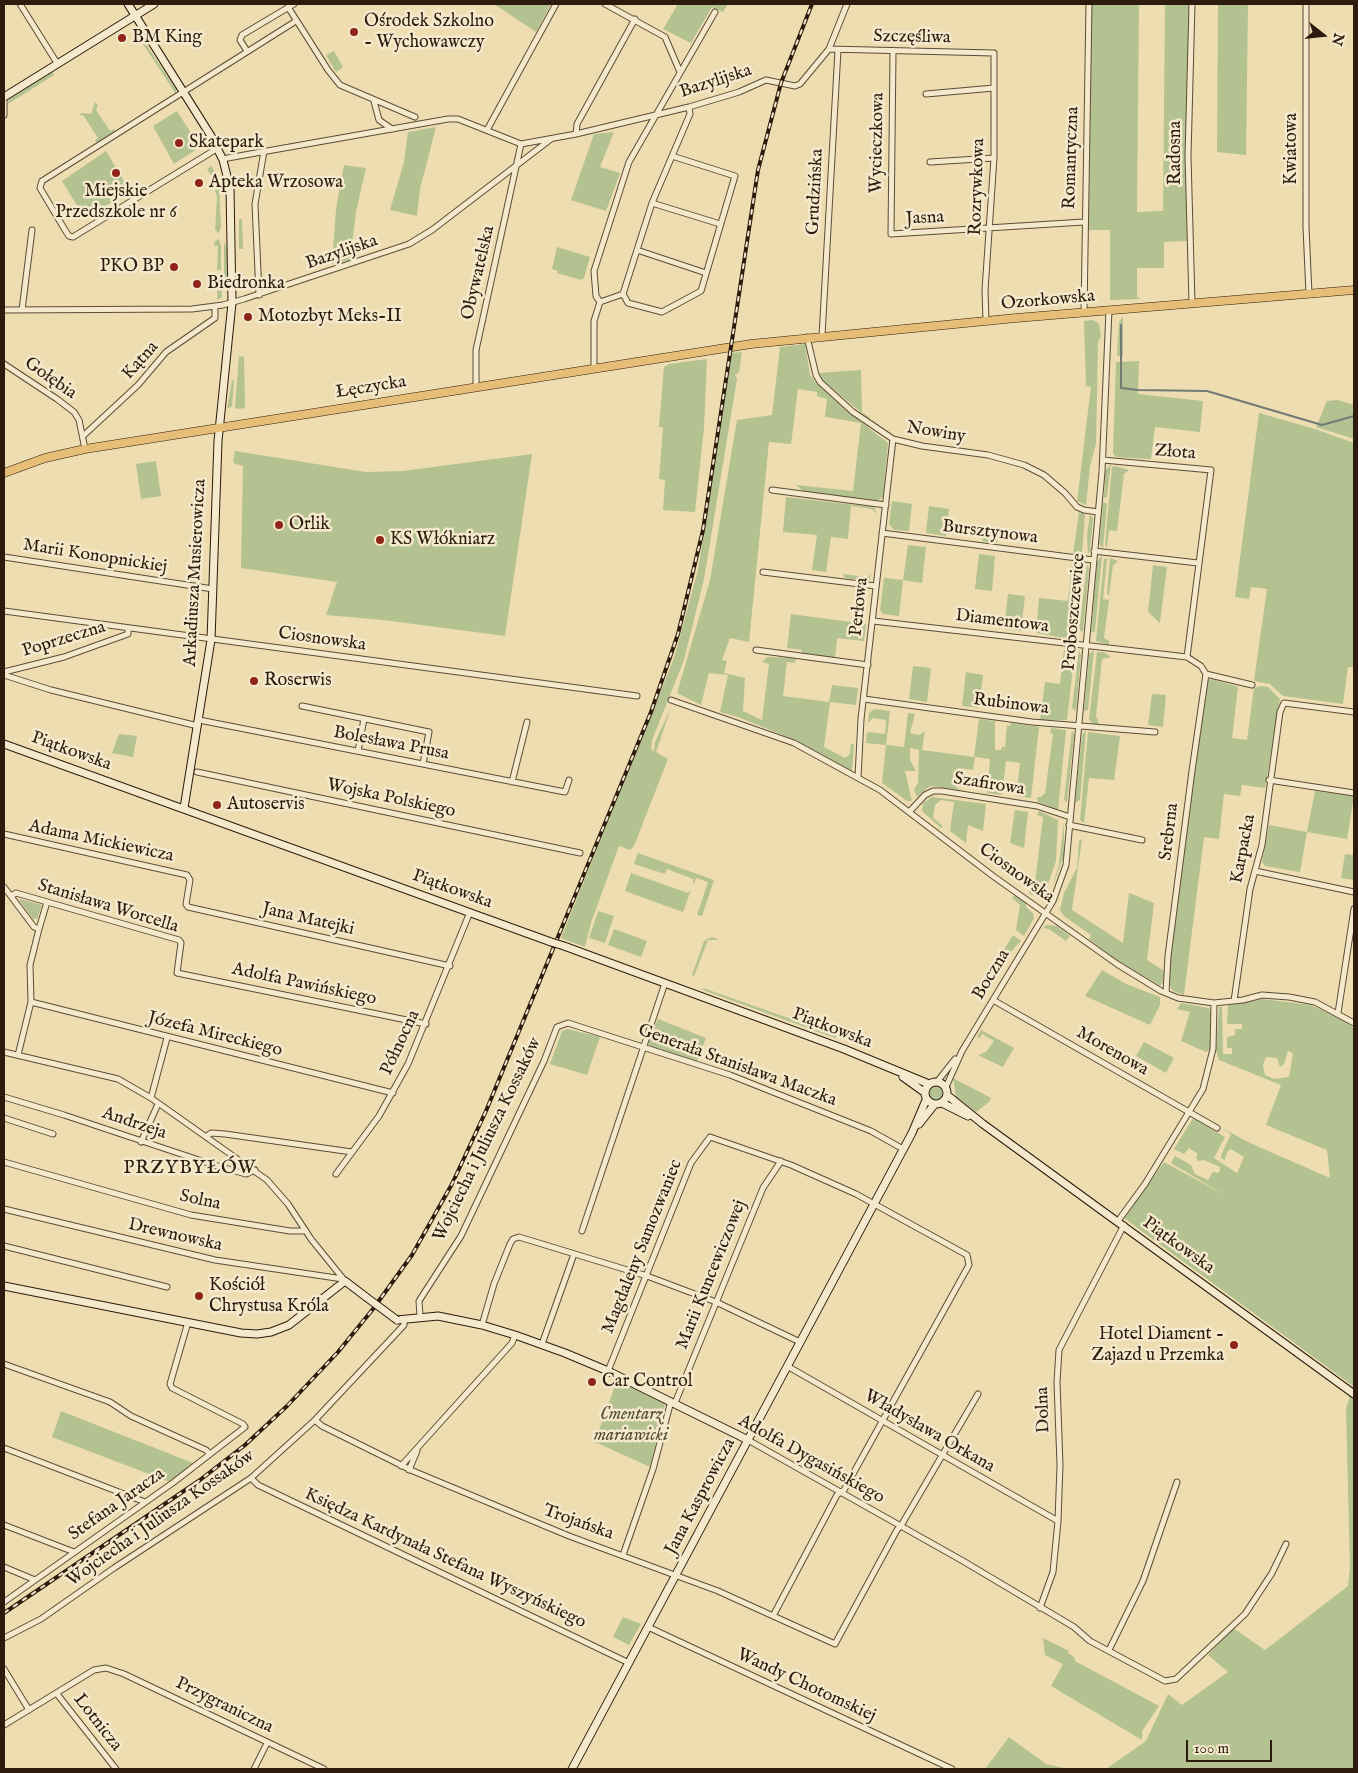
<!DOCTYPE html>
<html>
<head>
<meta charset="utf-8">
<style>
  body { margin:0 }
  #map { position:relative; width:1358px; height:1773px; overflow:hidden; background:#eeddb1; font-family:"IM FELL English",serif }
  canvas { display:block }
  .frame { position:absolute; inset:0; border:5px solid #2d1b0d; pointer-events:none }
  .north { position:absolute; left:1298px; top:10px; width:50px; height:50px; -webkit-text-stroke:4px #f4e9cc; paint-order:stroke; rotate:106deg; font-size:14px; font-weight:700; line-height:20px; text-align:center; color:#2d1b0d }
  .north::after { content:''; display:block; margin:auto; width:18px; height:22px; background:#2d1b0d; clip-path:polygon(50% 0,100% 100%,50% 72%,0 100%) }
  .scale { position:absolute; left:1186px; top:1740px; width:86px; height:22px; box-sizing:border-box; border:2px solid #2d1b0d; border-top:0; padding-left:6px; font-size:15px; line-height:18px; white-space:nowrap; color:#2d1b0d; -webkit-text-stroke:4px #f4e9cc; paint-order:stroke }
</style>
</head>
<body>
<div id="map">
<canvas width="1358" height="1773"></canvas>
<div class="frame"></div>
<div class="north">N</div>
<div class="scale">100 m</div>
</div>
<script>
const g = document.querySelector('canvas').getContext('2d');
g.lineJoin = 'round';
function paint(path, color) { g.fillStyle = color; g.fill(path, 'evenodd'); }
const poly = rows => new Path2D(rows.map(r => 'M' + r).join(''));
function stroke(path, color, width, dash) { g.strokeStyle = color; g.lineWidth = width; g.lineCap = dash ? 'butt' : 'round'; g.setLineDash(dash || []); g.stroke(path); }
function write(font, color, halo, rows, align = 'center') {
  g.font = font + ' "IM FELL English",serif'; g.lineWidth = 5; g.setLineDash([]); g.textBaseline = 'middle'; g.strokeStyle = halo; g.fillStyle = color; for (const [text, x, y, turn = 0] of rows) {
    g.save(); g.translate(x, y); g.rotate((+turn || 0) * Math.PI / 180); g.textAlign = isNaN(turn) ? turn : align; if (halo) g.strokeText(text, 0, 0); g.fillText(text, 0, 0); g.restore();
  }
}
const green = poly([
  [494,4,551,4,536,32],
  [678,4,728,4,723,12,712,7,691,43,663,29],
  [1092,4,1139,4,1137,212,1163,211,1165,4,1190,4,1189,92,1185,130,1187,241,1164,242,1164,268,1137,268,1137,297,1141,299,1110,300,1110,230,1086,230,1089,213],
  [1218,4,1248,4,1246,155,1217,152],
  [141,37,176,89,176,94,139,38],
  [334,51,343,67,336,72,326,55],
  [52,71,54,75,8,104,9,98],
  [95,102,98,105,96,110,110,131,114,129,115,131,97,143,95,140,98,138,83,115,79,115,82,113,91,114],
  [177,111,200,147,174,164,153,126],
  [436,127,420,189,417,216,390,210,404,162,408,132],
  [614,132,600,167,620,173,606,211,571,200,594,134],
  [106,151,130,191,86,218,84,217,62,181],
  [344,165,366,168,356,212,350,260,332,264,336,209],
  [212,166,218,181,219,184,214,187,212,184,215,181,207,169],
  [219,188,221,226,219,233,215,230,217,197,215,190],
  [239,219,242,219,243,249,239,249],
  [219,239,221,246,221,270,217,270,218,246,214,246,215,241],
  [224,242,227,248,227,287,224,285],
  [557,247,590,257,584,278,581,280,557,273,558,271,552,269],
  [218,273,221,273,222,297,217,300],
  [1123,317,1123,356,1117,356,1119,322],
  [1093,320,1099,324,1101,336,1098,342,1096,443,1090,466,1086,505,1077,501,1091,387,1086,386,1084,321],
  [805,344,810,375,816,383,852,415,888,443,883,497,877,501,813,494,802,490,796,485,853,491,861,423,825,417,827,399,817,396,817,392,798,389,791,444,769,442,749,642,730,638,722,660,727,661,724,673,745,678,743,711,762,720,769,664,762,662,767,657,796,658,795,663,787,662,783,696,829,702,832,685,858,688,856,705,830,702,824,747,845,758,850,754,851,744,854,744,852,771,795,740,738,717,720,712,728,675,709,673,701,705,677,693,710,580,737,420,772,415,780,347],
  [742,352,739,372,735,375,737,379,704,579,684,660,652,740,651,749,654,751,655,742,671,708,656,752,668,759,634,846,630,850,619,846,591,923,585,947,561,938,674,658,698,570,731,353],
  [239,356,244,357,245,408,238,409,235,407],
  [707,359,704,428,695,512,663,510,665,480,659,479,663,427,659,427,664,367,669,364],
  [1139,361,1138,394,1203,401,1200,432,1155,427,1151,459,1116,457,1113,453,1116,362],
  [861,370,862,412,870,418,869,419,822,380,819,373],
  [232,380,234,381,232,406,227,409],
  [1338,400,1354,405,1354,439,1316,427,1327,401],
  [1259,413,1315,429,1354,443,1354,667,1348,667,1343,704,1283,696,1270,684,1254,681,1267,589,1251,587,1249,599,1235,597],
  [235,451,366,472,403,471,532,454,505,636,383,620,326,615,337,582,241,568,243,466,233,463],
  [156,461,161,496,141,499,136,464],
  [1111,464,1107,497,1104,498,1105,471],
  [1115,466,1129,470,1124,474,1117,531,1109,530,1107,548,1105,545,1112,467],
  [786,497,874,507,877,514,872,509,851,506,848,539,831,537,826,572,812,570,817,535,783,532],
  [892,501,912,504,909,531,894,530,889,524],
  [1103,502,1107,504,1103,549,1099,543],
  [929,506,949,509,946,536,926,533],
  [1079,512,1085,514,1082,555,1073,554],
  [1090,514,1093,519,1090,550,1088,555,1087,535],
  [984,529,999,531,997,543,982,541],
  [908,545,926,547,922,583,903,580,899,616,883,614,880,610,884,578,903,580],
  [979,554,995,556,992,591,975,589],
  [1102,555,1095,631,1091,633,1097,562],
  [1107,558,1103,599,1109,600,1104,638,1109,641,1109,645,1096,641,1104,559],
  [1110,558,1118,561,1113,565,1109,596,1107,593],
  [1072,563,1081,564,1075,640,1036,633,1039,598,1068,601],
  [1087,564,1089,569,1083,632,1079,630],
  [1153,565,1167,567,1160,623,1148,612],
  [843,574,867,577,871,574,869,581,845,578],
  [1008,594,1025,596,1021,631,1004,629],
  [791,614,866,624,864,641,837,638,835,658,802,653,802,650,787,648],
  [1064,650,1075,650,1067,720,1040,720,1045,682,1060,684],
  [1079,650,1081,655,1076,711,1072,708],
  [1094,650,1088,710,1084,711,1089,654],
  [1097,652,1103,652,1111,657,1102,659,1096,716,1099,724,1095,725,1089,720],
  [913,666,931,668,927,702,909,699],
  [966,672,983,675,979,708,962,706],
  [1212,679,1238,687,1232,738,1247,740,1254,688,1261,686,1268,687,1280,699,1265,788,1242,785,1240,796,1224,794,1219,839,1204,837,1184,995,1173,991,1169,985,1171,957,1205,688,1208,680],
  [1152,694,1166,695,1163,727,1148,725],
  [874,709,890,711,886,745,904,747,908,713,915,714,910,733,919,735,925,731,922,750,974,757,979,719,995,721,995,750,1001,750,1002,747,1005,747,1007,725,1010,726,1011,723,1039,727,1031,798,1016,796,1020,763,1006,761,1002,795,987,793,990,759,975,757,973,770,958,768,956,787,962,790,930,786,917,797,914,790,918,783,919,750,910,748,910,760,916,771,905,771,912,801,907,801,882,783,886,745,866,743,867,732,885,734,886,720,873,718,868,723,869,713],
  [1051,728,1066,730,1058,810,1038,802,1037,797,1041,797,1045,793,1053,734,1050,733],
  [1072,730,1074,735,1067,802,1064,800],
  [1086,730,1080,800,1075,803,1082,735],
  [1088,732,1120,736,1114,780,1089,778,1084,823,1080,820],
  [119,734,137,736,133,757,112,753],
  [1315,791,1354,796,1347,839,1307,832,1300,872,1265,866,1262,862,1269,825,1307,832],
  [932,797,986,804,983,831,968,825,966,843,950,831,954,802,941,800,935,805,933,818,943,826,941,828,922,811,923,803],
  [1015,810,1028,812,1024,848,1010,843],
  [1039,811,1058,820,1056,861,1046,890,1032,895,1029,893,1030,882,1035,882,1043,817,1037,815],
  [1064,822,1064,855,1052,888,1059,864],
  [1082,839,1072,910,1123,943,1129,893,1154,903,1147,960,1164,971,1163,982,1160,986,1115,959,1089,939,1091,935,1064,916,1060,910,1064,893,1077,868,1079,841],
  [638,853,714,880,702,916,697,915,708,882,696,878,693,885,693,879,667,869,665,874,634,864],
  [1345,854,1354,855,1354,880,1341,878],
  [631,873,688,893,691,890,683,912,625,891],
  [1016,894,1026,902,1026,907,1033,913,1034,918,1024,936,1016,930,1020,905,1012,898],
  [20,899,42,905,37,919,33,919,19,900],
  [598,911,614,916,605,943,589,938],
  [1046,925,1057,926,1070,936,1066,941,1049,929,1043,928],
  [614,929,647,941,641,957,608,945],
  [1013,935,1021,941,1007,956,986,991,985,990,1000,965,996,963],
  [712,937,731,945,719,940,708,940,694,976,692,975,704,941],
  [1102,970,1126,984,1160,997,1160,1005,1150,1025,1085,996],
  [703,988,777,1014,837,1035,835,1038,703,990],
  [1262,999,1311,1005,1343,1020,1354,1028,1354,1769,1106,1769,1146,1741,1168,1694,1182,1705,1228,1672,1208,1655,1233,1628,1265,1650,1348,1586,1350,1568,1346,1409,1353,1386,1124,1218,1164,1162,1225,1195,1171,1163,1175,1156,1191,1165,1195,1174,1208,1180,1213,1172,1218,1173,1220,1171,1220,1167,1204,1160,1198,1161,1196,1158,1198,1154,1189,1148,1184,1154,1174,1149,1193,1118,1225,1137,1214,1158,1237,1173,1244,1157,1231,1149,1227,1152,1225,1160,1221,1158,1221,1155,1231,1134,1222,1128,1250,1143,1330,1178,1327,1150,1266,1125,1281,1085,1219,1060,1216,1050,1219,1007,1222,1007,1223,1054,1232,1054,1232,1048,1227,1048,1227,1037,1235,1035,1235,1029,1242,1029,1242,1024,1227,1024,1228,1005],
  [1288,1051,1293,1053,1289,1077,1274,1079,1265,1075,1263,1065,1266,1057,1277,1058,1280,1067,1284,1064],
  [1181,1003,1209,1008,1211,1013,1211,1049,1206,1052,1181,1041,1190,1012,1177,1009],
  [658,1019,706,1038,697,1062,650,1046,648,1043],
  [568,1029,600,1037,587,1075,550,1064,562,1031],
  [981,1030,1014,1048,1003,1067,978,1055,986,1052,994,1041,982,1034,980,1038,977,1037],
  [1144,1042,1174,1058,1166,1073,1136,1056],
  [953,1078,991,1098,989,1102,976,1112,956,1097],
  '929 1093a7 7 0 1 1 14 0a7 7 0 1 1-14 0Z',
  [617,1380,665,1404,650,1467,595,1442],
  [61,1411,193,1463,170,1482,52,1437],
  [623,1617,641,1624,629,1645,613,1637],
  [1043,1638,1069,1651,1068,1653,1074,1657,1075,1661,1159,1706,1142,1731,1142,1740,1051,1686,1063,1664,1045,1655],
  [1009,1737,1046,1764,1068,1769,985,1769]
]);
const stream = poly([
  [1121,325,1121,388,1138,390,1207,391,1322,425,1354,416]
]);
const street = poly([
  [20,4,57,63],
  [605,4,665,37,680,72],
  [1306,4,1306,227,1309,294],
  [288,7,328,70,340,85,415,117],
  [829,49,994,53,994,158,985,290,986,321],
  [247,51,240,40,242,35,294,4],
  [893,52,891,234,1084,222],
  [926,94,994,88],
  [374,101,379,120,392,129],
  [4,102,4,115],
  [487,130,556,4],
  [576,134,577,124,635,19],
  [218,148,73,237,69,236,65,230,40,188,42,181,296,21],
  [222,159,448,119,458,119,521,144,576,134,689,107,739,92,766,80,795,86,800,84,829,49,847,4],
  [930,162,994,158],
  [652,203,720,224],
  [637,250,706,273],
  [623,294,628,303,662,312,701,291,735,176,672,156],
  [259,295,255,204,264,151],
  [600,302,596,296,594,271,629,162,715,12],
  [1192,303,1188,156,1192,4],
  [4,310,192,309,223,305,244,299,409,244,432,230,551,139],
  [22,310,32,230],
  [1084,313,1089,4],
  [822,336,838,50],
  [807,337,816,375,820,382,853,412,893,439,922,446,988,455,1024,465,1044,475,1065,493,1077,507,1084,510,1098,512],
  [4,364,57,399,74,412,79,420,85,449],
  [594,368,594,321,600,302,623,294,652,203,690,114,689,107],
  [476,387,476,350,521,144],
  [83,436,138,385,166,352,215,318,215,307],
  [1103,460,1211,470,1187,657],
  [772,490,886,505],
  [882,533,1093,560],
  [1094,551,1198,563],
  [4,557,213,589],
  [763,572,876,586],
  [4,611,637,696],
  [873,621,1187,657,1201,666,1206,674,1252,685],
  [756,650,868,665],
  [4,672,64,657,128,634,128,628],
  [4,675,51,690,198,726],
  [864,699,1032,722,1155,732],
  [671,700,794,743,880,790,993,876,1117,964,1161,991,1178,998,1214,1003,1243,1000,1262,995,1289,997,1315,1002,1354,1023],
  [302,706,429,732,423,764],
  [199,720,565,792,569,780],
  [358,751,364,719],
  [197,772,580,853],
  [858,777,861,719,893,439],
  [1269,780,1354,793],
  [512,782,527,722],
  [910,811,925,795,933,791,942,791,1037,806,1070,817],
  [1069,825,1142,840],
  [4,834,187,875,190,880,186,904,188,907,450,966],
  [1255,871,1354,892],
  [4,887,34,927,39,929,30,965,31,1002,18,1055],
  [11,896,16,893,179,940,181,943,177,973,426,1024],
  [39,929,47,902],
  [1166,993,1168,956,1192,771,1206,674],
  [993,1000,1217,1128],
  [1234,1001,1250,889,1262,845,1280,712,1284,703,1354,712],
  [31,1002,393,1093],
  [1338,1013,1354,909],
  [4,1052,118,1079,151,1098,267,1180,288,1204,311,1239,345,1281],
  [937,1082,955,1059],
  [946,1087,962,1051,1053,901,1066,865,1102,472,1109,310],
  [4,1097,64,1115,214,1165,246,1174,255,1170],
  [151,1098,167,1038],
  [4,1118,53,1134],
  [207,1136,211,1133,225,1134,352,1152],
  [141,1142,158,1104],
  [4,1162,191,1215,290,1231,306,1231],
  [336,1174,379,1116,408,1064,470,912],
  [4,1209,215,1260,343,1279],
  [1118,1221,1145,1184,1203,1089,1213,1049,1214,1003],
  [582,1231,665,983],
  [4,1246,167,1287],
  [420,1316,419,1301,461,1236,544,1061,557,1027,568,1023,730,1075,871,1131,903,1149],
  [482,1325,494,1284,510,1244,513,1239,519,1237,647,1276,716,1302,800,1342],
  [542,1344,574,1254],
  [4,1364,110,1402,131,1416,206,1450,210,1454],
  [787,1366,1058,1521],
  [608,1371,691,1163,710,1137,791,1165,856,1194,967,1255,969,1265,844,1490,837,1495,773,1616],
  [675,1403,763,1188,781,1161],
  [315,1420,322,1426,413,1471,569,1536,718,1591,835,1644,897,1530,902,1524,978,1394],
  [748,1440,963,1561,1074,1627,1090,1641,1165,1681,1176,1679,1245,1614,1272,1573,1286,1544],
  [4,1448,145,1502],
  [401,1466,512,1343,515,1335],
  [409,1470,417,1451],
  [251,1478,258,1485,629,1663],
  [4,1525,74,1552],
  [623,1555,653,1469,671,1401],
  [4,1567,35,1580],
  [4,1602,174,1482,245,1427,243,1424,172,1388,170,1384,188,1322],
  [1040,1608,1053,1572,1058,1521,1060,1465,1057,1382,1059,1350,1124,1225],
  [648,1627,952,1769],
  [4,1638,41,1619,114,1568,251,1478,315,1420,404,1325,404,1320],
  [1109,1650,1143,1581,1177,1482],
  [4,1669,29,1710],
  [57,1694,116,1769],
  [4,1725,94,1670,106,1668,124,1674,324,1769],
  [254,1769,267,1743]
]);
const secondary = poly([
  [128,4,211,136,223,160,230,188,232,303,218,441,211,640,184,808],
  [4,97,154,4],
  [4,744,551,942],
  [564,946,844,1049,929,1084],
  [903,1077,924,1092],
  '925 1093a11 11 0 1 1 22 0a11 11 0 1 1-22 0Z',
  [947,1095,983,1124,1354,1394],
  [942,1103,968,1116],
  [919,1124,934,1105],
  [4,1286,241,1333,257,1334,271,1332,289,1325,345,1281,366,1297],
  [397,1320,438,1316,482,1325,515,1335,565,1353,608,1371,748,1440],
  [572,1769,912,1133,926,1100]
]);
const primary = poly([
  [4,473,45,458,85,449,751,344,1016,318,1354,290]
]);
const rail = poly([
  [4,1613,200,1480,245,1445,287,1406,338,1352,373,1309,412,1255,452,1184,486,1111,651,712,678,634,703,530,758,170,781,83,812,4]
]);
const secondaryBridge = poly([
  [551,942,564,946],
  [366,1297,397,1320]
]);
const markers = [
  [354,32,5,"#8f2418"],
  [122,38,5,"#8f2418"],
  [179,143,5,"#8f2418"],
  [116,173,5,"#8f2418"],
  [199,183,5,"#8f2418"],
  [174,267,5,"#8f2418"],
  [197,284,5,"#8f2418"],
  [248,317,5,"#8f2418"],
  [279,525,5,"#8f2418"],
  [380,540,5,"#8f2418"],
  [254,681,5,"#8f2418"],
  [217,805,5,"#8f2418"],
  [199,1296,5,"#8f2418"],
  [1234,1345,5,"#8f2418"],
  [592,1382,5,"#8f2418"]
];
const poiNames = [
  ["Ośrodek Szkolno",364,22],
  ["- Wychowawczy",364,43],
  ["BM King",132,38],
  ["Skatepark",189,143],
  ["Apteka Wrzosowa",209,183],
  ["Miejskie",116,192,"center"],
  ["Przedszkole nr 6",116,213,"center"],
  ["PKO BP",164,267,"right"],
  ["Biedronka",207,284],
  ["Motozbyt Meks-II",258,317],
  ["Orlik",289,525],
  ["KS Włókniarz",390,540],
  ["Roserwis",264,681],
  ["Autoservis",227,805],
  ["Kościół",209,1286],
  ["Chrystusa Króla",209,1307],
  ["Hotel Diament -",1224,1335,"right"],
  ["Zajazd u Przemka",1224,1356,"right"],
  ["Car Control",602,1382]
];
const streetNames = [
  ["Szczęśliwa",912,38,1],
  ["Bazylijska",716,82,-18],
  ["Wycieczkowa",878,143,-89],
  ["Kwiatowa",1292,149,-90],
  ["Radosna",1176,153,-90],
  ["Romantyczna",1072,158,-88],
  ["Rozrywkowa",978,187,-88],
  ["Grudzińska",816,192,-87],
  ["Jasna",925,219,-3],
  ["Bazylijska",342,253,-19],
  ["Obywatelska",479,273,-77],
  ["Ozorkowska",1048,301,-5],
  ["Kątna",141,361,-48],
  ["Gołębia",50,379,35],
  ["Łęczycka",371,388,-9],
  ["Nowiny",936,433,9],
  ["Złota",1175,453,5],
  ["Bursztynowa",990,533,7],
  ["Marii Konopnickiej",95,557,9],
  ["Arkadiusza Musierowicza",196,573,-87],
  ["Perłowa",860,607,-84],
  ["Proboszczewice",1075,612,-85],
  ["Diamentowa",1002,622,7],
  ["Poprzeczna",64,640,-17],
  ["Ciosnowska",322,640,8],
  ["Rubinowa",1011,705,7],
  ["Bolesława Prusa",391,744,11],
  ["Piątkowska",71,752,20],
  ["Szafirowa",989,785,9],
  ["Wojska Polskiego",391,799,12],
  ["Srebrna",1170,832,-83],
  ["Adama Mickiewicza",101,842,12],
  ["Karpacka",1244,849,-79],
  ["Ciosnowska",1016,874,36],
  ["Piątkowska",452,890,20],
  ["Stanisława Worcella",108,907,17],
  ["Jana Matejki",308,920,13],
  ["Boczna",992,975,-59],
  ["Adolfa Pawińskiego",304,985,12],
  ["Piątkowska",832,1029,21],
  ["Józefa Mireckiego",215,1035,14],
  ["Północna",401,1043,-65],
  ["Morenowa",1112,1052,30],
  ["Generała Stanisława Maczka",737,1066,20],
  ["Andrzeja",134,1124,19],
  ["Wojciecha i Juliusza Kossaków",488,1140,-64],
  ["Solna",200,1201,12],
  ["Drewnowska",175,1236,13],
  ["Piątkowska",1178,1246,36],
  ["Magdaleny Samozwaniec",643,1247,-68],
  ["Marii Kuncewiczowej",712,1275,-68],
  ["Dolna",1044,1410,-92],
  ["Władysława Orkana",929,1432,30],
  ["Adolfa Dygasińskiego",811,1460,29],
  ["Jana Kasprowicza",701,1497,-62],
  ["Stefana Jaracza",117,1505,-35],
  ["Wojciecha i Juliusza Kossaków",161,1519,-35],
  ["Trojańska",578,1523,20],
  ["Księdza Kardynała Stefana Wyszyńskiego",445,1559,25],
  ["Wandy Chotomskiej",806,1686,25],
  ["Przygraniczna",224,1706,26],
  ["Lotnicza",97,1723,52]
];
const parkNames = [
  ["Cmentarz",631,1415],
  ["mariawicki",631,1436]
];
const neighbourhoodNames = [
  ["PRZYBYŁÓW",190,1169]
];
paint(green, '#b3c290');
stroke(stream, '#717a74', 2);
stroke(street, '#5d4c36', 7);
stroke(secondary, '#2d1b0d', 9);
stroke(primary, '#2d1b0d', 9);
stroke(street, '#f4e9cc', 5);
stroke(secondary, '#f4e9cc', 7);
stroke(primary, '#e7be78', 8);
stroke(rail, '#2d1b0d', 4);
stroke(rail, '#f4e9cc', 2, [5.5]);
stroke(secondaryBridge, '#2d1b0d', 9, []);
stroke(secondaryBridge, '#f4e9cc', 7);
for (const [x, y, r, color] of markers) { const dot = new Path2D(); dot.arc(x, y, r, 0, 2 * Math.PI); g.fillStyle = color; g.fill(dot); stroke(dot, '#f4e9cc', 2); }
write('18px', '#2d1b0d', '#f4e9cc', poiNames, 'left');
write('18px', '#2d1b0d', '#f4e9cc', streetNames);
write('italic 18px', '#554d34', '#f4e9cc', parkNames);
g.letterSpacing = '1px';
write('19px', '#2d1b0d', '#f4e9cc', neighbourhoodNames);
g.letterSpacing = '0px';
</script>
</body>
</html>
